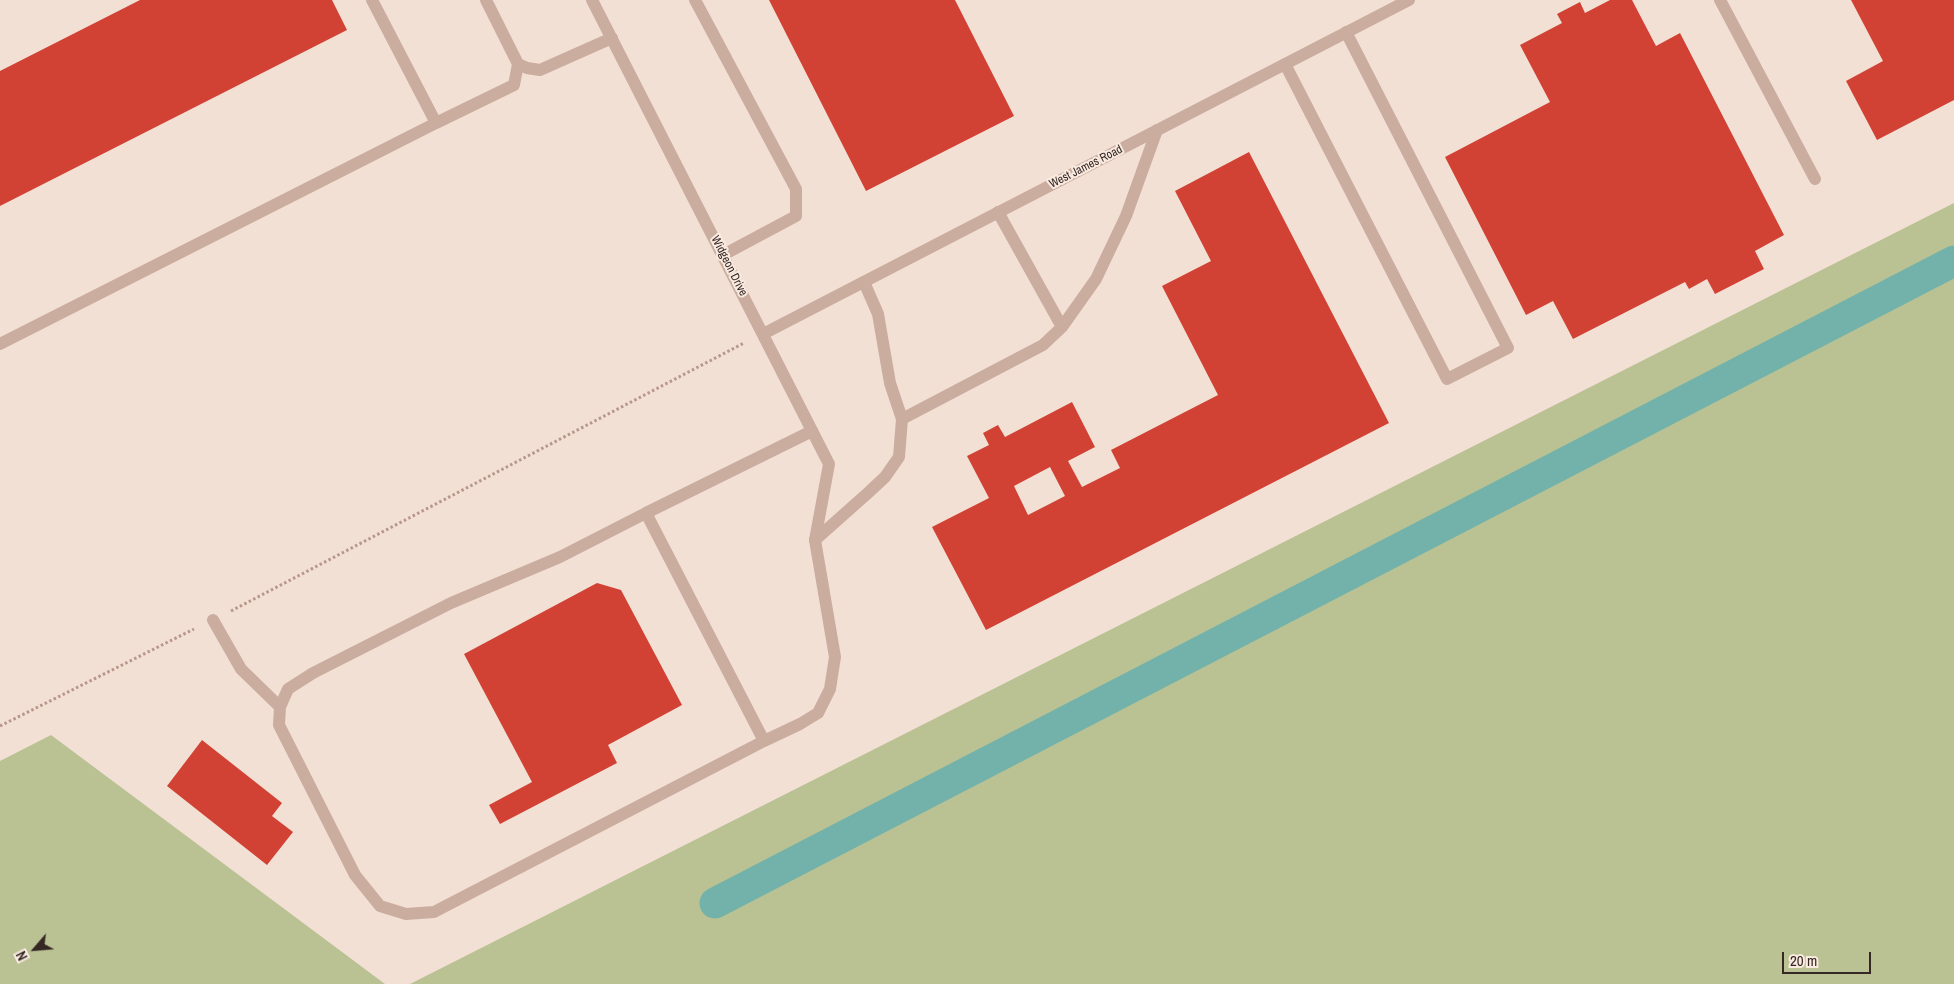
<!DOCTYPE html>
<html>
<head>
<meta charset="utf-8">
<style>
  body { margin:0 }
  #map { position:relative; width:1954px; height:984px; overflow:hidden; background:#f3e0d5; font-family:"Archivo Narrow",sans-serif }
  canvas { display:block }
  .north { position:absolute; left:10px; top:924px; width:50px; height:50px; -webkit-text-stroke:4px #faebe1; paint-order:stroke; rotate:243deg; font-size:14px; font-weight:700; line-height:20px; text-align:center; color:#352724 }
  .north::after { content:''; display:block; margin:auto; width:18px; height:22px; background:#352724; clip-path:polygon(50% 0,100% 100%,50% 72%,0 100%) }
  .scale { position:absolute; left:1782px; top:952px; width:89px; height:22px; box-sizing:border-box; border:2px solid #352724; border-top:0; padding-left:6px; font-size:15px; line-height:18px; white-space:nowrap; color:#352724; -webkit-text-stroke:4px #faebe1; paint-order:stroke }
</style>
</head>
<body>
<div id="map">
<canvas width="1954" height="984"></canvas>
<div class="north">N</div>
<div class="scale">20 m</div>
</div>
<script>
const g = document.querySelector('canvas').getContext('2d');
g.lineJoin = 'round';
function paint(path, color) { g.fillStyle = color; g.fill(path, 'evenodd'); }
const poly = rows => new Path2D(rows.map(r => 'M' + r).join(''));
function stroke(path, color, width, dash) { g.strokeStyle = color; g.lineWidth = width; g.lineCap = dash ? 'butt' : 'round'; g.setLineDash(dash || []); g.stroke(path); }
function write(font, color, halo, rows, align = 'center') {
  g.font = font + ' "Archivo Narrow",sans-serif'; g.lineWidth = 4; g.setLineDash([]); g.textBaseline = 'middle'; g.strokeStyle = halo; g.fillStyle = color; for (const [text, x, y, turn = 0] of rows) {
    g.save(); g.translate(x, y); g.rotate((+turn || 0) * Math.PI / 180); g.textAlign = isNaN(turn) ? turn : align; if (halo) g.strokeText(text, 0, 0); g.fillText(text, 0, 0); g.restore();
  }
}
const green = poly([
  [1954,203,1954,984,410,984],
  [51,735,385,984,0,984,0,761]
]);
const canal = poly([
  [715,903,1954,261]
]);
const building = poly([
  [140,0,332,0,347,30,0,206,0,71],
  [769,0,955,0,1014,116,866,191],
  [1610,0,1632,0,1656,46,1680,33,1784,235,1755,251,1764,269,1715,294,1707,279,1689,289,1685,282,1573,339,1553,301,1526,315,1445,157,1550,102,1520,45,1562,23,1557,14,1580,2,1585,13],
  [1851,0,1954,0,1954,100,1877,140,1846,81,1883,61],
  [1249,152,1389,423,986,630,932,527,989,498,967,456,989,445,983,433,998,425,1005,437,1072,402,1095,447,1068,461,1082,487,1120,468,1111,450,1218,395,1162,286,1211,261,1175,191],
  [1050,467,1065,496,1028,515,1014,486],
  [597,583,621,590,682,705,608,745,617,763,500,824,489,805,532,782,464,654],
  [202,740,282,803,272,816,293,832,267,865,167,786]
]);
const path = poly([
  [231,611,744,343],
  [0,726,194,629]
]);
const lane = poly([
  [372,0,436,123,514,85,518,64],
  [486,0,518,64,527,68,540,70,612,38],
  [695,0,796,189,796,216,723,255],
  [1720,0,1815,179],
  [1285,64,1447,379,1508,348,1346,32],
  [998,212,1062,327],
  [864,282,878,314,890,383,902,419,1043,345,1062,327,1096,279,1126,216,1157,130],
  [0,344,436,123],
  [812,431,646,513,764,741,800,724,818,713,830,689,835,657,815,540,869,492,885,477,899,457,902,419],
  [646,513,560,557,451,603,313,673,288,689,280,707,279,725,355,875,380,906,406,914,434,912,764,741],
  [213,620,241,669,280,707]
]);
const street = poly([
  [592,0,829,464,815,540],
  [763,334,1409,0]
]);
const streetNames = [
  ["West James Road",1086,167,-27],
  ["Widgeon Drive",729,266,63]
];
paint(green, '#bac294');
stroke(canal, '#72b2aa', 31);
paint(building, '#d14235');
stroke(path, '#b7978b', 3, [2.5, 2.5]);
stroke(lane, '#cbada0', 12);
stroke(street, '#cbada0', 12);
write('12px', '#352724', '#faebe1', streetNames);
</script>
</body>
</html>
